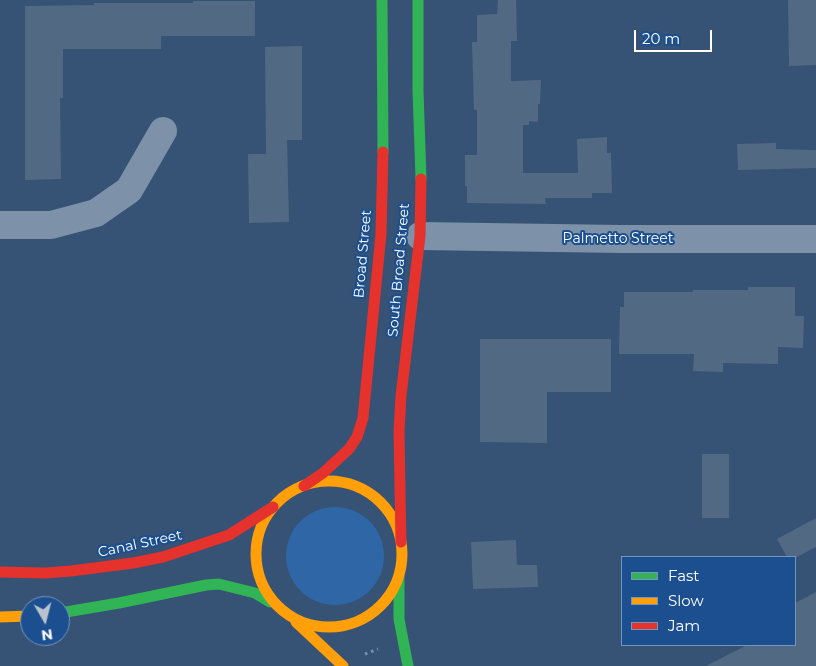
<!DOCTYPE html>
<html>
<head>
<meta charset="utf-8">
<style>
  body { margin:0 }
  #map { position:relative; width:816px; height:666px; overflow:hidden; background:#365274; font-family:Montserrat,sans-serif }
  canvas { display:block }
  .legend { position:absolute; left:621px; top:556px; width:175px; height:90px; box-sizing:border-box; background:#1b4f8f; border:1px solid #7695bc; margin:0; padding:6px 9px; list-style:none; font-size:15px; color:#fff }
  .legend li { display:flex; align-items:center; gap:10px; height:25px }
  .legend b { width:25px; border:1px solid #7695bc }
  .north { position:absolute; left:20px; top:596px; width:50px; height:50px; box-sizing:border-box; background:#1b4f8f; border:1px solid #7695bc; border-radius:50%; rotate:172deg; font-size:14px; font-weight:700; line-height:20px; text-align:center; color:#fff }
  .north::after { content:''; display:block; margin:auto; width:18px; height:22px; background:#b9c2ce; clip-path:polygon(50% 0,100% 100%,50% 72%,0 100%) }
  .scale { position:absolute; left:634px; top:30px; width:78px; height:22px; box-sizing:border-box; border:2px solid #fff; border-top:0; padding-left:6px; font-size:15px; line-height:18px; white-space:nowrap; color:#fff; -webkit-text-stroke:4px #1b4f8f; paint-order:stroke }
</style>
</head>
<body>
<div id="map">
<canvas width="816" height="666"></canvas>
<ul class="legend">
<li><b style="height:6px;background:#30b455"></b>Fast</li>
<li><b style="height:6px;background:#ff9f0a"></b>Slow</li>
<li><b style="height:6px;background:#e5322d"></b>Jam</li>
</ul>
<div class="north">N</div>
<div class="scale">20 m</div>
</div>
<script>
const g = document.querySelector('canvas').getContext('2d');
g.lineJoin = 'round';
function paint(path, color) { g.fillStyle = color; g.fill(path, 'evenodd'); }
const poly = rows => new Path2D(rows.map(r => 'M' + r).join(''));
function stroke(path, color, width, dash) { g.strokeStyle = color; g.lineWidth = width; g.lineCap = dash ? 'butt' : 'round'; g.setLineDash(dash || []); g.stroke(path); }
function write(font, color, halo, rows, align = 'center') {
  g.font = font + ' Montserrat,sans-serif'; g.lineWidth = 4; g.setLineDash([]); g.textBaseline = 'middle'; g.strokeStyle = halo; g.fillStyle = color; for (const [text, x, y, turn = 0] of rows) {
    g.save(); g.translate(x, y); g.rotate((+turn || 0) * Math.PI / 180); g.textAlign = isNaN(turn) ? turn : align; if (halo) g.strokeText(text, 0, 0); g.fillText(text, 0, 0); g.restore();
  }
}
const green = poly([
  '286 556a49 49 0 1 1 98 0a49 49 0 1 1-98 0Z'
]);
const building = poly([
  [498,0,516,0,517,41,511,41,511,81,541,80,540,104,538,104,538,122,529,121,529,125,523,125,523,173,578,173,577,139,607,137,607,153,611,153,612,193,592,193,592,198,545,198,546,204,467,203,467,186,465,186,465,155,477,155,477,110,474,110,472,42,477,42,477,15,497,14],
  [788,0,816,0,816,65,789,66],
  [193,1,255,1,255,36,161,36,161,49,63,49,63,98,60,98,61,179,25,180,25,6,94,5,94,3,193,3],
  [302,46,302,140,287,140,289,222,249,223,248,154,266,154,265,47],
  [776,143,776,149,816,150,816,168,738,170,737,144],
  [748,287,795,287,795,316,804,316,803,348,778,347,778,364,723,363,723,372,693,371,694,354,619,354,620,307,624,307,624,292,693,292,693,290,748,290],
  [480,339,611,339,611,392,547,392,547,443,480,442],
  [702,454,729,454,729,518,702,518],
  [816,518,816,547,795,558,787,557,777,539],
  [516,540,517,565,537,565,538,587,473,589,471,542],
  [816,592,816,666,706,666,747,645,795,645,795,603]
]);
const path = poly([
  [365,654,378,649]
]);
const street = poly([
  [0,225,51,225,96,213,129,190,163,131],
  [420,236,621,239,816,239]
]);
const fast = poly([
  [382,0,383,152],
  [418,0,418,90,421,179],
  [399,576,399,619,408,666],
  [60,613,119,603,206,585,219,584,255,593,270,602]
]);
const slow = poly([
  '256 554a73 73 0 1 1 146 0a73 73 0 1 1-146 0Z',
  [0,617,30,616],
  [296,622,343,666]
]);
const jam = poly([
  [304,486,323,473,349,449,357,437,363,418,381,234,383,152],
  [401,542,399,432,401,396,420,236,421,179],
  [0,572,45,573,71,571,133,563,163,557,229,535,273,507]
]);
const streetNames = [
  ["Palmetto Street",618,239],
  ["Broad Street",363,254,-85],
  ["South Broad Street",399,270,-85],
  ["Canal Street",140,544,-12]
];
paint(green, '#2f66a5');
paint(building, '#526984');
stroke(path, '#7d92a8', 3, [2.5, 4]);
stroke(street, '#7d92a8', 28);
stroke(fast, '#30b455', 11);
stroke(slow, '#ff9f0a', 11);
stroke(jam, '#e5322d', 11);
write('14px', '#fff', '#1b4f8f', streetNames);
</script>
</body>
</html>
